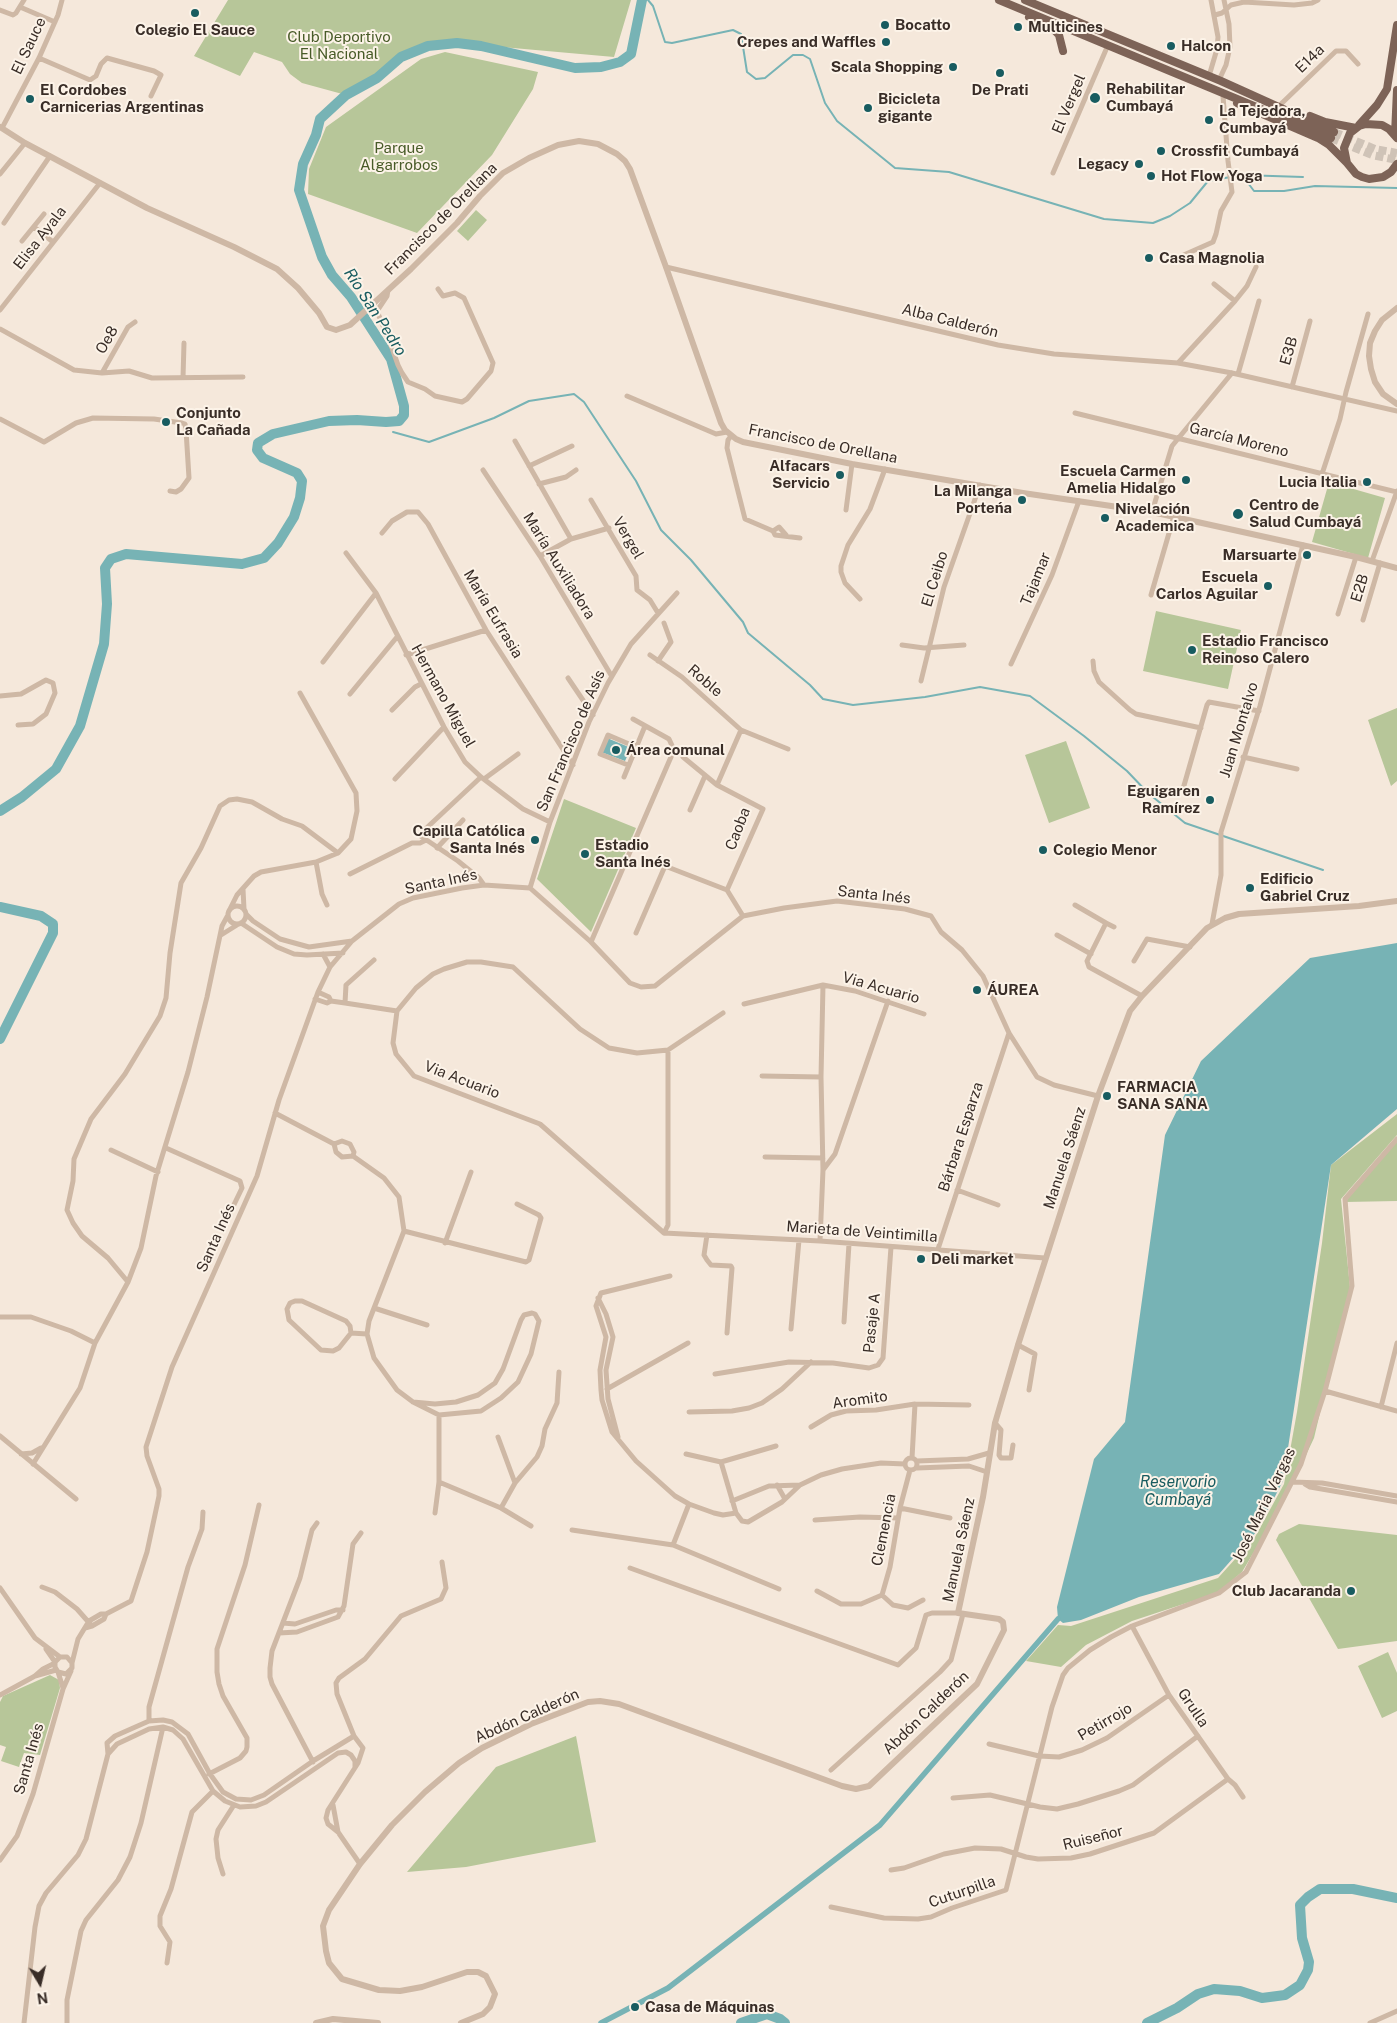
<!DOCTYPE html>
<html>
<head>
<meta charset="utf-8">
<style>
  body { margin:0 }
  #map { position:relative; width:1397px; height:2023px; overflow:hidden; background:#f5e8db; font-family:"Public Sans",sans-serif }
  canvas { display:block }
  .north { position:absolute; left:15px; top:1958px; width:50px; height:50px; -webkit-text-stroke:4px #fcf3e8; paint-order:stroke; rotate:171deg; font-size:14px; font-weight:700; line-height:20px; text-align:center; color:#392d27 }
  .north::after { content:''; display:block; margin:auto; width:18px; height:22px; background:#392d27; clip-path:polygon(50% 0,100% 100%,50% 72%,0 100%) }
</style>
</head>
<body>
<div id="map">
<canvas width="1397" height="2023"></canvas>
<div class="north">N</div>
</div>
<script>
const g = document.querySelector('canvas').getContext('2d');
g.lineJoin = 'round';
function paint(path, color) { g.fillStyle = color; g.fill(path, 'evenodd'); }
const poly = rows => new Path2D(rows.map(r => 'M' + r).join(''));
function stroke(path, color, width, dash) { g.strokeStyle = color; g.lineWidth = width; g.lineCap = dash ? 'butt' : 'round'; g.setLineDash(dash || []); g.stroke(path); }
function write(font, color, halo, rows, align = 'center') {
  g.font = font + ' "Public Sans",sans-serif'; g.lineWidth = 4; g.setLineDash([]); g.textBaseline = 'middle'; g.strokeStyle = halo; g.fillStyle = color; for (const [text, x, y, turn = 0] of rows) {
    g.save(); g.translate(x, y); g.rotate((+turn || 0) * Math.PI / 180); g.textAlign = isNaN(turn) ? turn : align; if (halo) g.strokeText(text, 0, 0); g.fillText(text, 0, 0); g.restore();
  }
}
const green = poly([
  [228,0,631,0,614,57,457,43,428,46,401,57,377,78,346,95,302,83,290,74,282,62,254,52,240,76,194,56],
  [445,52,538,72,533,89,492,155,417,233,308,194,309,169,326,127,421,59],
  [476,210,487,220,468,241,457,231],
  [1329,482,1385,498,1368,558,1312,542],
  [1156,611,1241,630,1228,689,1143,671],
  [1397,708,1397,781,1391,786,1368,720],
  [1066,741,1090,808,1049,823,1025,755],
  [564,799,636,828,591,932,537,879],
  [1397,1114,1397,1135,1341,1199,1350,1287,1314,1438,1285,1500,1242,1572,1217,1593,1132,1621,1086,1645,1061,1667,1026,1661,1058,1625,1071,1626,1218,1578,1255,1537,1284,1484,1297,1412,1322,1243,1331,1165],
  [1397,1140,1397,1201,1345,1202],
  [1299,1524,1397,1535,1397,1641,1338,1649,1276,1540,1279,1534],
  [1388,1652,1397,1673,1397,1711,1382,1718,1358,1666],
  [50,1675,59,1680,60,1688,40,1755,24,1753,19,1767,1,1761,6,1747,0,1745,0,1702,3,1696],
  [576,1736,596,1842,466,1867,407,1872,496,1767]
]);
const water = poly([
  [607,738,631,748,625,761,601,752],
  [1397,943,1397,1109,1331,1165,1283,1481,1257,1531,1219,1574,1139,1597,1081,1620,1063,1623,1058,1619,1057,1607,1094,1459,1125,1422,1165,1135,1201,1061,1310,958]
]);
const stream = poly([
  [648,0,653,6,665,42,672,43,733,30,741,34,747,72,756,79,765,78,793,55,803,55,810,59,825,103,837,121,895,168,949,172,1104,219,1153,223,1170,216,1190,203,1208,181,1242,175,1303,177],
  [1242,175,1254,191,1284,191,1315,186,1397,188],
  [393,432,429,442,494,418,529,401,574,394,584,402,636,481,661,530,691,560,743,622,748,633,810,685,823,699,853,705,925,697,980,687,1030,696,1084,736,1127,771,1148,793,1185,823,1323,870]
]);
const canal = poly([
  [601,2023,668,1988,880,1825,1058,1619]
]);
const river = poly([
  [0,811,22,797,56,769,80,726,104,644,107,604,105,568,111,559,126,554,242,564,264,558,278,543,294,517,300,498,302,481,297,473,263,458,257,450,258,443,273,434,329,421,357,420,386,422,399,421,404,415,404,406,391,359,351,297,332,275,322,257,299,190,303,164,316,135,320,119,346,95,377,78,401,57,428,46,457,43,481,46,575,68,601,67,620,62,631,54,642,0],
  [0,907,41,916,53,924,53,933,0,1039],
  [741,2023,767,2014,780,2019,785,2023],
  [1147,2023,1177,2008,1198,1994,1214,1989,1240,1991,1262,1998,1285,1995,1300,1985,1308,1970,1309,1962,1302,1938,1300,1905,1308,1897,1320,1889,1353,1889,1397,1898]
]);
const primaryTunnel = poly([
  [1334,132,1375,149,1397,153],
  [1331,138,1372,155,1397,160]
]);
const minor = poly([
  [20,7,55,22],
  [0,10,13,15,16,13,24,0],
  [1215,15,1222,13,1231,5,1244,2,1294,5,1312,3,1318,0],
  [39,58,90,80,96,76,101,64,107,58,154,71,161,75,151,96],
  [1209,76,1217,49,1218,37,1211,0],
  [1219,80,1226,65,1230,47,1229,24,1224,0],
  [1281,104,1336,51,1346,51,1358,64],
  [2,128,39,58,58,15,62,0],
  [1053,173,1108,45],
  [0,174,25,143],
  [4,223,50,156],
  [34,227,53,242],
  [22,241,44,214],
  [1177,258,1213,242,1216,234,1221,211,1232,192,1228,161,1223,96],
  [666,267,998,345,1054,354,1178,363,1232,373,1397,411],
  [1214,284,1235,301],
  [388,290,387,296,377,311,392,348,398,365,402,373,408,382,425,389,435,396,462,402,467,399,491,371,493,363,464,298,455,293,443,296,438,289],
  [0,310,100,183],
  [0,329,74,370,102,373,129,371,152,378,243,377],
  [1178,363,1235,301,1247,286,1256,267],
  [102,373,128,327,135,322],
  [1238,374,1259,301],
  [183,378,184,343],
  [1292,387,1310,321],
  [627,396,716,434,727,432],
  [1075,413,1397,492],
  [0,419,44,442,76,423,93,418,154,419,182,423,185,424,186,430,189,478,181,489,176,492,170,491],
  [731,436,728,440,727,448,745,519,773,531,775,535,800,538],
  [515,441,571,539],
  [529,466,572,446],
  [483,470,540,556,611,675],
  [1322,474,1340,419,1346,392,1368,314],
  [539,484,566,477,576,470],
  [591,500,636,576,637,590,650,600,658,613],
  [846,510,852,464],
  [1152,512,1172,446,1232,373],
  [773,531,779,527,786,535],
  [382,533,392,521,407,512,418,512,428,524,486,630,573,765],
  [346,553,376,593,444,727,465,762,481,777,523,809,550,822],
  [540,556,571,539,609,528],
  [1372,561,1397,491],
  [1151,595,1174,516],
  [860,599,845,583,841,572,841,566,848,545,870,509,885,469],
  [1338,614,1356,557],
  [1363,620,1380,563],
  [902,645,924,648,964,645],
  [406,655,486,630],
  [650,655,682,677,741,730,717,785],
  [658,661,671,642,664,623],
  [1093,661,1094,671,1099,682,1130,710,1136,714,1201,728],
  [323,662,376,593],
  [1011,664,1052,575,1079,501],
  [568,678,593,715],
  [921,681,944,587,980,485],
  [350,694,397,637],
  [0,696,21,694,46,680,53,683,55,693,46,714,33,724,18,725],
  [392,710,415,687,421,684],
  [741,730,788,749],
  [683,757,717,785,763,809,727,890],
  [1243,757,1297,769],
  [628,765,600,754,608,735,636,747],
  [481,777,419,835,458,861,479,878,484,885],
  [624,777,645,726],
  [395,779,444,727],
  [484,779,518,754],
  [1183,789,1207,705,1209,702,1259,711],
  [690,810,705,776],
  [437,848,463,820],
  [316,862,322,894,327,905],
  [350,874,412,843,420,843,426,840],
  [530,888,550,822,589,722,608,683,631,644,677,593],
  [243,889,244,909],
  [1075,905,1106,923],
  '228 915a9 9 0 1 1 18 0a9 9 0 1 1-18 0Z',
  [230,909,237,895,254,876,261,872,316,862,338,853,351,839,357,811,356,793,300,693],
  [246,914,253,921,280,939,309,947,352,941],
  [241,923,277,947,294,954,307,955,343,953],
  [1212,924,1221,875,1221,832,1260,706,1303,545],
  [1114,927,1106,923,1087,961,1089,967,1142,996],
  [636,933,665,866,727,890,743,916],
  [221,935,237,925],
  [1057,935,1091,954],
  [591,942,674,750,669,739,633,719],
  [323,954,330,967],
  [1134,961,1147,939,1190,947],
  [318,992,329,997,331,1001],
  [315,999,327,1003,331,1001,345,1003,397,1011],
  [345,1003,346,985,374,960],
  [744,1004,823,985,855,991,924,1014],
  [762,1076,821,1077],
  [275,1113,334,1144,336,1152,342,1157,353,1156],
  [334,1144,342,1141,350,1144,354,1152,353,1156,384,1178,399,1197,404,1231,369,1321,367,1334,374,1358,397,1390,413,1402,439,1415,481,1411,501,1398,518,1382,531,1354,539,1321,535,1314,532,1313,524,1315,521,1320,503,1369,495,1383,478,1395,456,1402,435,1404,413,1402],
  [166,1148,240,1181,242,1188,229,1215],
  [111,1150,158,1172],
  [765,1157,823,1158],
  [823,1170,835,1154,888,1001],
  [957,1190,998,1205],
  [404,1231,526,1262,529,1260,541,1218,539,1215,517,1204],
  [664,1233,540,1124,414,1076,396,1054,393,1043,397,1011,416,988,433,974,444,969,467,962,481,962,513,967,580,1029,609,1048,637,1053,668,1050,723,1013],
  [664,1233,820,1241,1045,1258],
  [664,1233,668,1225,668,1050],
  [707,1235,704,1255,707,1260,711,1265,731,1266,732,1268,727,1333],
  [820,1241,823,1170,821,1077,823,985],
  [445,1243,471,1172],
  [938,1249,1009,1033],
  [670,1276,601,1293,596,1306,606,1337,600,1370,601,1390,602,1400,612,1432,636,1461,675,1496,689,1504,714,1513,723,1515,736,1513,742,1521,748,1522,782,1502,800,1485,821,1475,842,1469,881,1463,905,1464],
  [128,1282,108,1258,82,1236,73,1223,67,1210,73,1181,74,1159,91,1119,125,1074,160,1016,166,998,170,953,181,883,201,848,220,806,229,800,237,799,252,802,282,819,302,826,338,853],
  [598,1298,606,1314,613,1337,606,1370,608,1399,618,1437],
  [295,1301,302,1301,346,1321,350,1326,351,1333,339,1348,333,1351,321,1350,289,1320,287,1309,290,1303,295,1301],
  [374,1308,427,1325],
  [0,1317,31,1317,71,1331,95,1343],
  [844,1322,849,1244],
  [791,1329,799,1240],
  [351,1333,367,1334],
  [1018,1345,1035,1354,1029,1390],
  [715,1374,789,1362,833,1363,869,1368,878,1365,883,1358,891,1247],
  [607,1389,688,1343],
  [1325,1391,1397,1411],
  [1381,1407,1397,1343],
  [689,1412,732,1411,749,1408,762,1403,782,1389,811,1362],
  [995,1423,1001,1430,999,1455,1001,1458,1011,1458,1013,1445],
  [811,1427,831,1415,846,1411,876,1410,915,1404,969,1405],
  [0,1436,76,1499],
  [498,1437,515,1483],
  [21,1454,32,1453,41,1448],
  [686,1454,721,1462],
  '905 1464a6 6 0 1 1 12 0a6 6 0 1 1-12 0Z',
  [912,1458,915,1404],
  [917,1461,968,1459,989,1453],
  [33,1464,80,1388,95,1343,128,1282,141,1248,156,1176,188,1072,207,997,222,926,228,915],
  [917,1468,969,1466,987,1472],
  [439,1482,501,1508,531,1526],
  [1292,1482,1322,1483,1397,1496],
  [1305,1484,1310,1487,1397,1502],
  [777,1485,785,1499],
  [732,1501,769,1486,800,1485],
  [689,1504,673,1545,779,1589],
  [501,1508,515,1483,537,1457,542,1446,545,1429,557,1403,559,1372],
  [900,1508,950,1518],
  [435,1513,439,1482,439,1415],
  [736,1513,721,1462,776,1446],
  [815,1520,860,1517,898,1518],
  [572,1530,673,1545],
  [630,1568,898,1665,916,1648,926,1615,932,1613,958,1613],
  [42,1587,55,1592,77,1609,92,1626],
  [0,1588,35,1638,60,1657],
  [817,1591,841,1604,861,1604,882,1595,893,1605,908,1608,923,1600],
  [882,1595,890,1567,900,1508,910,1470],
  [283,1623,295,1624,336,1610,343,1610],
  [1132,1626,1169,1695,1228,1779,1235,1785,1243,1797],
  [85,1628,92,1626,104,1619,106,1614,131,1601,147,1552,159,1496,159,1489,147,1456,146,1447,172,1367,257,1176,279,1100,318,992,330,967,352,941,399,904,413,898,462,888,484,885,530,888,591,942,630,983,641,987,655,986,743,916,784,908,837,901,905,909,931,916,941,932,962,950,983,976,1009,1033,1037,1077,1054,1085,1098,1096],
  [279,1633,297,1632,338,1617,344,1606,353,1544,361,1533],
  [46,1649,55,1662,55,1667,58,1672,66,1674,72,1668,72,1663,67,1657,60,1657,55,1662],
  [72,1663,78,1639,89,1621,101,1614,106,1614],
  [58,1672,63,1688],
  [35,1676,43,1669,55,1663],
  [0,1695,35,1676,56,1670],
  [149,1721,149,1707,188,1567,202,1529,203,1512],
  [989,1744,1039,1756,1059,1757,1082,1750,1107,1738,1169,1695],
  [108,1754,107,1743,115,1736,149,1721,163,1720,172,1722,188,1734,210,1774,223,1792,236,1799,251,1800,264,1795,313,1761,354,1736],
  [313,1762,272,1684,270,1677,270,1668,272,1651,300,1578,312,1530,317,1523],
  [831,1770,940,1672,951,1660,963,1614],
  [209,1774,240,1758,246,1751,247,1747,247,1738,223,1696,219,1684,217,1672,217,1649,245,1565,259,1505],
  [953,1798,990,1795,1040,1807,1057,1809,1078,1804,1119,1791,1133,1785,1198,1736],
  [333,1805,338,1832],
  [0,1860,17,1836,33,1794,63,1689,71,1671],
  [360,1864,338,1832,328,1824,326,1818,328,1810,358,1763,363,1748,354,1736,337,1694,336,1683,339,1678,365,1659,401,1616,441,1599,446,1588,442,1562],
  [891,1870,904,1868,944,1854,975,1848,1001,1849,1026,1857,1038,1859,1071,1858,1090,1854,1154,1833,1228,1779],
  [223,1874,218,1858,216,1839,218,1830,234,1805],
  [831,1907,884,1918,918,1919,931,1917,952,1908,1006,1890,1052,1707,1063,1675,1068,1668,1090,1650,1111,1637,1132,1626,1219,1593,1246,1572,1301,1464,1325,1391,1352,1286,1345,1199,1397,1139],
  [167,1963,170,1942,160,1926,160,1916,171,1889,192,1812,213,1791],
  [24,2023,35,1927,39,1906,46,1893,78,1855,86,1839,108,1754,117,1744,149,1729,163,1727,173,1730,183,1739,213,1791,225,1801,240,1807,256,1806,266,1802,338,1753,346,1752,351,1755,355,1761,355,1767],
  [67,2023,67,2000,81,1931,86,1920,118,1880,130,1857,141,1823,163,1727],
  [1370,2023,1397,2011]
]);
const tertiary = poly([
  [0,127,25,143,147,208,234,247,277,269,298,288,319,313,327,327,336,330,350,325,411,269,457,223,480,196,503,173,529,158,558,145,579,141,598,144,617,154,625,161,630,169,666,267,721,423,725,430,736,439,743,442,852,464,1023,493,1152,512,1356,557,1397,568],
  [1397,308,1382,320,1375,331,1370,343,1369,356,1371,369,1375,382,1383,394,1397,404],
  [316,2023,333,2019,378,2023],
  [461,2023,483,2014,490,2007,495,1994,486,1976,478,1972,467,1972,422,1987,400,1991,379,1990,342,1979,329,1963,326,1951,323,1926,329,1910,360,1864,392,1825,425,1792,459,1763,482,1748,531,1724,588,1702,600,1701,619,1704,842,1786,856,1789,869,1786,977,1684,1004,1630,1003,1622,999,1619,958,1613,983,1497,995,1423,1018,1345,1098,1096,1130,1011,1142,996,1207,928,1225,918,1239,914,1359,906,1397,901]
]);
const primary = poly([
  [999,0,1331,138],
  [1025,0,1221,81,1334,132],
  [1029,17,1054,30,1059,35,1063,51],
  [1237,103,1318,138,1329,145,1347,163],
  [1310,116,1325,122,1356,128],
  [1359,125,1377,105,1387,89,1397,25],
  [1395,134,1397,90],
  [1397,138,1389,129,1382,125,1366,124,1359,126,1350,133,1344,148,1347,163,1356,174,1362,177,1369,179,1383,177,1391,172,1397,164]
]);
const markers = [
  [195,13,5,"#185c60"],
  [885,25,5,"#185c60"],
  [1018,27,5,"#185c60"],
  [886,42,5,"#185c60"],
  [1171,46,5,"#185c60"],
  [953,67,5,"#185c60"],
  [1000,73,5,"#185c60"],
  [1095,98,6,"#185c60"],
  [30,99,5,"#185c60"],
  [868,108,5,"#185c60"],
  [1209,120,5,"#185c60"],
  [1161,151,5,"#185c60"],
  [1139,164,5,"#185c60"],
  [1151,176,5,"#185c60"],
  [1149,258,5,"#185c60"],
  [166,422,5,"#185c60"],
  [840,475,5,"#185c60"],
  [1186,480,5,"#185c60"],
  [1367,482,5,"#185c60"],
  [1022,500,5,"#185c60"],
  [1238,514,6,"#185c60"],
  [1105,518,5,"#185c60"],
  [1307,555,5,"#185c60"],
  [1268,586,5,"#185c60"],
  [1192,650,5,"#185c60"],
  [616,750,5,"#185c60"],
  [1210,800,5,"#185c60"],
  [535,840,5,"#185c60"],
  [1043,850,5,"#185c60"],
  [585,854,5,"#185c60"],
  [1250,888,5,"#185c60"],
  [977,990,5,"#185c60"],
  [1107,1096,5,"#185c60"],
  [921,1259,5,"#185c60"],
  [1351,1591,5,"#185c60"],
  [635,2007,5,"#185c60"]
];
const poiNames = [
  ["Bocatto",895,25],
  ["Multicines",1028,27],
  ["Colegio El Sauce",195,30,"center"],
  ["Crepes and Waffles",876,42,"right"],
  ["Halcon",1181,46],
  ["Scala Shopping",943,67,"right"],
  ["Rehabilitar",1106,89],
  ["Cumbayá",1106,106],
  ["El Cordobes",40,90],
  ["Carnicerias Argentinas",40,107],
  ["De Prati",1000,90,"center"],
  ["Bicicleta",878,99],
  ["gigante",878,116],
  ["La Tejedora,",1219,111],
  ["Cumbayá",1219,128],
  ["Crossfit Cumbayá",1171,151],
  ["Legacy",1129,164,"right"],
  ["Hot Flow Yoga",1161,176],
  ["Casa Magnolia",1159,258],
  ["Conjunto",176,413],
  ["La Cañada",176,430],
  ["Alfacars",830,466,"right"],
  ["Servicio",830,483,"right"],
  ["Escuela Carmen",1176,471,"right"],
  ["Amelia Hidalgo",1176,488,"right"],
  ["Lucia Italia",1357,482,"right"],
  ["La Milanga",1012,491,"right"],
  ["Porteńa",1012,508,"right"],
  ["Centro de",1249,505],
  ["Salud Cumbayá",1249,522],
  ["Nivelación",1115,509],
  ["Academica",1115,526],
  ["Marsuarte",1297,555,"right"],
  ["Escuela",1258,577,"right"],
  ["Carlos Aguilar",1258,594,"right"],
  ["Estadio Francisco",1202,641],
  ["Reinoso Calero",1202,658],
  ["Área comunal",626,750],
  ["Eguigaren",1200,791,"right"],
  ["Ramírez",1200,808,"right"],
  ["Capilla Católica",525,831,"right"],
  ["Santa Inés",525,848,"right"],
  ["Estadio",595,845],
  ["Santa Inés",595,862],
  ["Colegio Menor",1053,850],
  ["Edificio",1260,879],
  ["Gabriel Cruz",1260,896],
  ["ÁUREA",987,990],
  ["FARMACIA",1117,1087],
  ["SANA SANA",1117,1104],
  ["Deli market",931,1259],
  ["Club Jacaranda",1341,1591,"right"],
  ["Casa de Máquinas",645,2007]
];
const parkNames = [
  ["Club Deportivo",339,37],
  ["El Nacional",339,54],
  ["Parque",399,148],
  ["Algarrobos",399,165]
];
const streetNames = [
  ["El Sauce",29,46,-65],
  ["E14a",1310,59,-44],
  ["El Vergel",1069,104,-67],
  ["Francisco de Orellana",441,219,-45],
  ["Elisa Ayala",40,238,-52],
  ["Alba Calderón",950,321,14],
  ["Oe8",107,340,-60],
  ["E3B",1289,351,-74],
  ["García Moreno",1239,440,14],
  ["Francisco de Orellana",823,444,11],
  ["Vergel",628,538,60],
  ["María Auxiliadora",559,566,58],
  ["El Ceibo",935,579,-73],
  ["Tajamar",1036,579,-68],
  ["E2B",1360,588,-73],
  ["María Eufrasia",493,614,59],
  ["Roble",705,681,41],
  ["Hermano Miguel",443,696,61],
  ["Juan Montalvo",1239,730,-73],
  ["San Francisco de Asís",571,741,-67],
  ["Caoba",738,829,-69],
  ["Santa Inés",441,882,-12],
  ["Santa Inés",874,895,6],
  ["Via Acuario",881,988,16],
  ["Via Acuario",462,1080,21],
  ["Bárbara Esparza",961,1137,-72],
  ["Manuela Sáenz",1065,1158,-72],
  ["Marieta de Veintimilla",862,1232,4],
  ["Santa Inés",216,1238,-66],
  ["Pasaje A",872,1323,-84],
  ["Aromito",860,1400,-8],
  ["José Maria Vargas",1264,1505,-64],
  ["Clemencia",884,1530,-79],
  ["Manuela Sáenz",959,1550,-78],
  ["Grulla",1193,1708,56],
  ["Abdón Calderón",926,1713,-44],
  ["Abdón Calderón",527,1716,-24],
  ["Petirrojo",1105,1722,-30],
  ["Santa Inés",29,1759,-74],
  ["Ruiseñor",1093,1838,-14],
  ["Cuturpilla",962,1892,-19]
];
const waterNames = [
  ["Río San Pedro",375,312,57],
  ["Reservorio",1178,1482],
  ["Cumbayá",1178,1500]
];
paint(green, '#b7c699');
paint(water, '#77b3b5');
stroke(stream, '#77b3b5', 2);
stroke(canal, '#77b3b5', 5.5);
stroke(river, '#77b3b5', 10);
stroke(primaryTunnel, '#cfc3b7', 8, [8, 4]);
stroke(minor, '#ceb8a5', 5);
stroke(tertiary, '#ceb8a5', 6);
stroke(primary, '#7d6357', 8);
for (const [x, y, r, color] of markers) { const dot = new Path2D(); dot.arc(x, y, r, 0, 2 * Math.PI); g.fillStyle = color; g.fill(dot); stroke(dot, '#fcf3e8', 2); }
write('bold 15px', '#392d27', '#fcf3e8', poiNames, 'left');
write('15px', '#485b28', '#fcf3e8', parkNames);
write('15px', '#392d27', '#fcf3e8', streetNames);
write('italic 16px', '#185c60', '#fcf3e8', waterNames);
</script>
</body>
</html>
